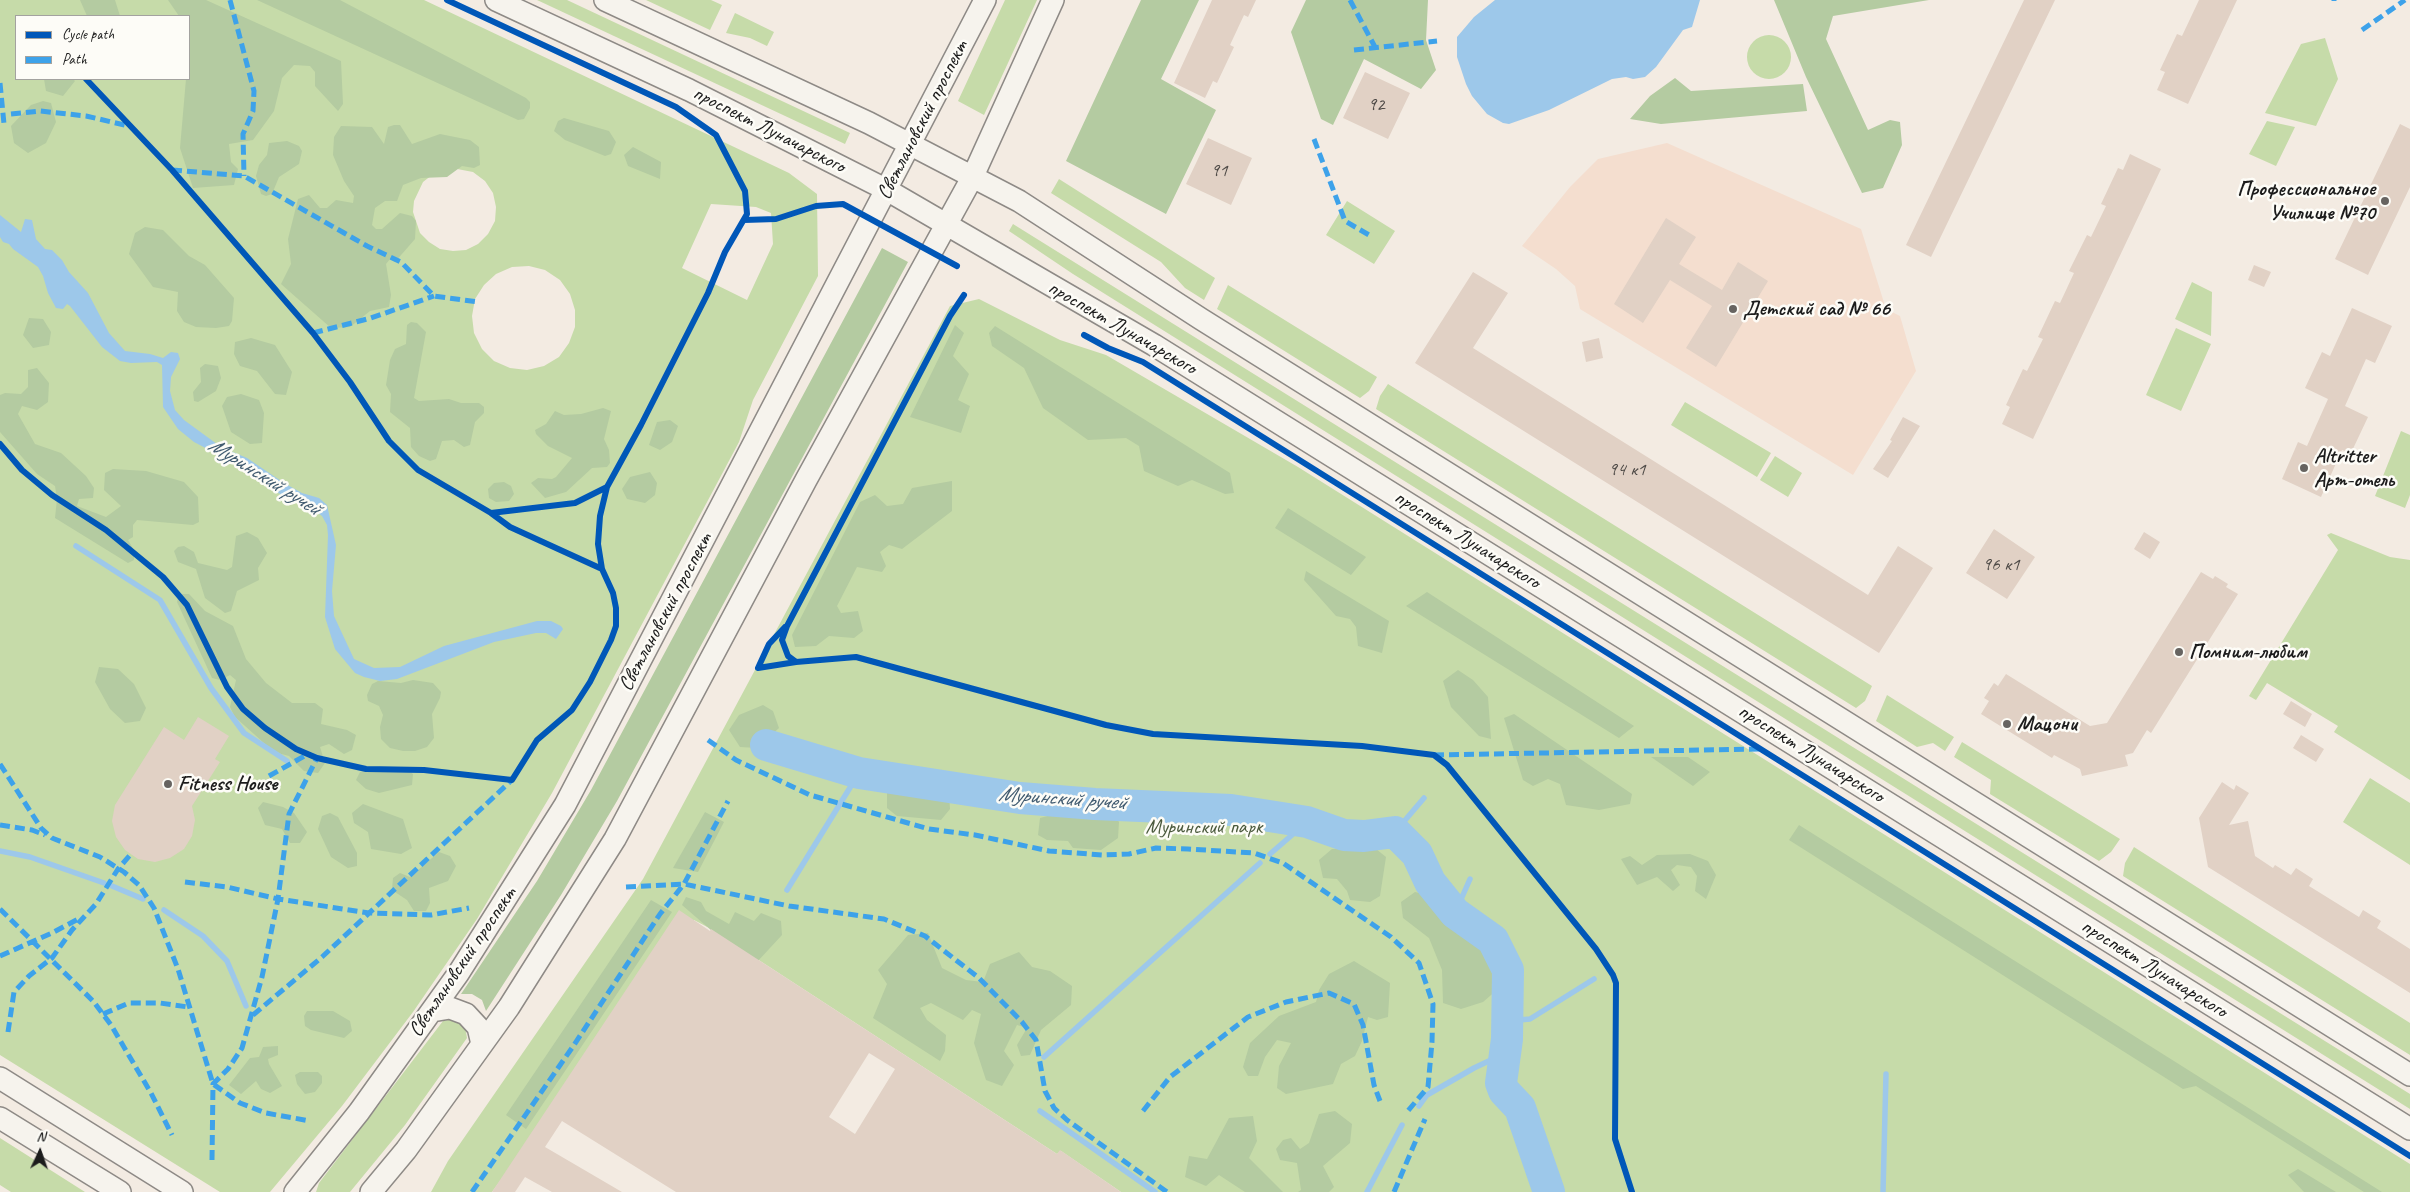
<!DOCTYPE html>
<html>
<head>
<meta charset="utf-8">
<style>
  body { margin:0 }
  #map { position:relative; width:2410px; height:1192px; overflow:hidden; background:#f3ebe2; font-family:Caveat,sans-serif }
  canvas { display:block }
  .legend { position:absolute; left:15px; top:15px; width:175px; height:65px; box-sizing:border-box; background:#fdfcf7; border:1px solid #a3a29f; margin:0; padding:6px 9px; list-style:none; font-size:15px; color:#1c1c1c }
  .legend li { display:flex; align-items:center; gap:10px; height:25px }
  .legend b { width:25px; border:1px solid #a3a29f }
  .north { position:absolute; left:15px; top:1127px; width:50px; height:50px; -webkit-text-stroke:4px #fdfcf7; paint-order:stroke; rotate:3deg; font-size:14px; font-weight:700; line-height:20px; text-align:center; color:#1c1c1c }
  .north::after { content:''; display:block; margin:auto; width:18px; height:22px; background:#1c1c1c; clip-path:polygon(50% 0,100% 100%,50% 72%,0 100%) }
</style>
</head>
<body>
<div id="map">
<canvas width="2410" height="1192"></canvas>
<ul class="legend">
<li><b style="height:6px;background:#0057b8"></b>Cycle path</li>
<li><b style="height:6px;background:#3da2ea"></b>Path</li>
</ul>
<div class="north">N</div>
</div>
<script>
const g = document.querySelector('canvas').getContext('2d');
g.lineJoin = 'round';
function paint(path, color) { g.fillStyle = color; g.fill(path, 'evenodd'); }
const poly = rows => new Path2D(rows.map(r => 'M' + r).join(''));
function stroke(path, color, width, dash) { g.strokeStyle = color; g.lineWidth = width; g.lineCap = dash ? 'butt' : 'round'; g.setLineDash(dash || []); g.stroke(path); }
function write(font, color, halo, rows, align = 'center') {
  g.font = font + ' Caveat,sans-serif'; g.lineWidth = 5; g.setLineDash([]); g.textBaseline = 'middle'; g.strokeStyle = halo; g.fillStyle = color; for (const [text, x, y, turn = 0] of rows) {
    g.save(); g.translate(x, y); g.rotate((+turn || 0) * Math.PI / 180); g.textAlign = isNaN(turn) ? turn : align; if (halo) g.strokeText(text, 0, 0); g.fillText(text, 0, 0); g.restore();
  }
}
const built = poly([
  [1667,143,1861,229,1886,309,1900,316,1916,371,1853,475,1580,309,1575,286,1556,269,1522,246,1570,187,1598,159]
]);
const green = poly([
  [0,0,424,0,789,173,817,194,818,276,753,400,739,442,552,793,477,919,413,1012,342,1106,270,1192,220,1192,0,1055],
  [16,16,189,16,189,79,16,79],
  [452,168,473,172,485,181,493,193,496,207,495,221,488,234,478,244,466,250,453,251,440,249,429,242,420,233,413,212,414,201,423,182,432,175],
  [711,204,756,207,771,213,773,244,747,300,682,268],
  [529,266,545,270,560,280,570,294,575,310,575,327,569,343,559,357,544,366,527,370,510,368,494,361,482,349,474,333,472,316,475,299,484,285,496,274,512,267],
  [537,0,567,0,850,133,845,144],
  [646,0,711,0,722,5,710,30],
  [1005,0,1037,0,984,115,958,101],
  [735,13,774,32,767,46,750,38,726,33],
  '1747 57a22 22 0 1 1 44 0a22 22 0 1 1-44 0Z',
  [2325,38,2338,79,2316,126,2265,113,2301,44],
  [2267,121,2295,127,2276,166,2249,154],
  [1059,179,1215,278,1204,300,1185,288,1161,262,1051,193],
  [1347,201,1395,231,1374,264,1326,235],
  [1013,224,2410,1094,2410,1109,1073,274,1009,231],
  [2192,282,2212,292,2211,336,2175,319],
  [1228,285,1377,377,1369,391,1360,398,1217,309],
  [979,299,1060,340,1106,355,1298,467,2410,1164,2410,1192,1121,1192,1061,1151,1057,1154,711,929,694,920,492,1192,431,1192,448,1161,643,879,950,306],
  [2176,328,2211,344,2181,411,2146,395],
  [1388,384,1872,686,1865,701,1856,708,1376,409,1380,396],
  [1685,402,1771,453,1757,477,1671,425],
  [2401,431,2410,435,2410,495,2405,508,2375,496],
  [1775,456,1802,473,1788,497,1760,480],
  [2331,533,2390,557,2410,560,2410,780,2334,732,2338,726,2267,683,2256,700,2249,696,2338,550,2327,535],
  [1887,695,1954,737,1945,751,1933,743,1917,747,1876,721],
  [1962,742,2120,839,2111,852,2099,861,1990,794,1991,780,1954,757],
  [2370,778,2410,803,2410,865,2343,822],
  [2134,847,2410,1023,2410,1055,2123,876,2125,863],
  [453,1019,465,1027,467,1038,405,1125,350,1192,316,1192,319,1183,443,1021],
  [0,1138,85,1192,11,1192,0,1185]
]);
const forest = poly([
  [80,0,115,0,120,16,87,16],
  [168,0,206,0,341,61,343,104,338,111,315,86,315,72,310,66,294,65,282,78,274,111,253,140,229,144,231,162,238,169,234,185,193,188,180,148,186,79,189,79,189,16,179,16],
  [257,0,340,0,526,98,530,102,530,108,524,119,518,120],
  [1141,0,1199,0,1161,79,1216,110,1166,214,1066,161],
  [1306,0,1428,0,1426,40,1436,70,1421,89,1364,59,1333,125,1321,119,1291,32],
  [1774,0,1929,0,1833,16,1826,39,1868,130,1890,120,1900,122,1902,145,1883,188,1862,193,1806,77],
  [1675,78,1691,91,1803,84,1807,111,1661,124,1630,119,1650,96],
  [44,79,73,79,75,81,63,96,46,91],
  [43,101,51,103,56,122,46,143,28,153,14,143,11,126,31,105],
  [564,118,609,131,616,142,611,154,605,156,565,140,554,131,558,121],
  [394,125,400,125,412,144,440,134,470,140,479,147,480,165,474,168,462,166,447,177,421,178,403,185,397,201,385,201,375,208,372,225,376,229,382,229,400,213,412,216,416,221,415,239,395,262,390,259,386,264,391,295,389,307,370,311,350,327,331,328,281,284,291,264,288,239,298,199,309,195,320,208,327,208,336,200,353,203,354,196,344,181,333,155,334,137,341,126,372,127,384,144,388,127],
  [287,141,299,146,302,151,299,164,279,177,272,194,266,196,261,194,256,176,259,165,267,155,269,143],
  [633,147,661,162,660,179,628,166,624,155],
  [145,227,163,230,189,256,205,265,234,298,232,321,229,326,216,328,196,327,184,322,177,311,178,292,153,287,129,254,135,233],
  [882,248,908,262,617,801,561,895,486,1011,482,1000,472,994,461,994,537,881,591,790],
  [29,318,43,319,51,332,49,345,33,348,23,335],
  [411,322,417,323,426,332,414,398,419,401,449,399,461,403,479,403,484,407,484,413,475,422,470,445,464,447,454,440,442,441,436,459,430,461,419,456,411,447,410,428,390,412,391,394,386,385,390,360,395,349,406,344,407,325],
  [955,325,964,333,953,356,969,374,958,400,970,406,961,433,910,417],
  [995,326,1230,473,1234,493,1225,494,1192,480,1178,486,1144,471,1139,446,1126,438,1088,440,1043,408,1024,368,992,346,989,333],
  [251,338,275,345,292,372,286,395,275,394,257,371,240,366,234,354,235,342],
  [205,364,218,366,221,378,216,391,198,402,194,401,193,392,201,382,200,368],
  [37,368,49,383,48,402,37,410,22,406,18,414,35,444,61,453,86,476,94,488,93,498,79,499,77,506,106,517,121,506,104,490,105,473,113,469,146,471,184,482,198,497,199,522,193,525,137,520,133,525,133,537,128,540,134,550,134,560,128,563,55,518,57,499,55,486,37,474,0,432,0,395,5,393,21,394,28,387,28,370],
  [241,394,259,400,264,413,262,443,250,444,231,432,222,406,227,397],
  [603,408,611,411,604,439,609,450,610,463,607,467,592,468,566,492,545,498,531,483,538,478,552,479,556,477,572,458,548,446,536,434,535,430,546,424,555,411,564,415,581,414],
  [670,420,678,426,672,442,660,450,649,445,657,422],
  [650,472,657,483,655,495,645,503,627,499,622,489,630,477],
  [952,481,952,511,902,549,889,545,880,552,886,566,882,572,857,567,837,606,841,613,858,611,863,631,854,638,829,636,816,646,795,647,792,635,860,502,875,495,887,506,903,504,912,488],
  [504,482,511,486,514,494,509,501,496,502,489,498,488,489,494,483],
  [1288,508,1366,557,1351,575,1275,528],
  [247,532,258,538,267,553,258,568,259,580,237,591,231,611,225,613,205,598,196,569,178,562,174,551,178,547,184,546,194,552,198,563,227,570,232,567,236,536],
  [1306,571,1389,621,1382,653,1358,646,1356,627,1350,619,1336,616,1304,580],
  [1427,592,1634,726,1619,738,1406,606],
  [179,594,189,594,205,611,233,626,246,659,266,683,292,703,315,703,323,709,321,724,347,730,356,735,352,750,344,754,329,744,320,747,325,763,318,773,304,771,289,756,274,752,235,717,230,707,236,680,230,675,220,680,212,678,177,602],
  [99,667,118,669,134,684,146,708,140,721,125,723,110,709,95,682],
  [1458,670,1473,680,1488,697,1491,739,1479,736,1451,707,1443,681],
  [413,680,433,683,441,692,440,698,432,714,434,738,427,747,415,751,403,751,390,748,381,739,380,727,383,715,379,706,368,701,367,695,372,684,378,681,401,683],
  [763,705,773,711,779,728,757,748,740,747,729,730,739,715],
  [1514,714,1632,794,1630,804,1599,810,1566,805,1560,784,1548,779,1533,786,1523,780,1504,718],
  [1651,757,1688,757,1710,772,1693,786],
  [402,767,413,774,412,785,379,793,366,789,356,780,360,772],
  [899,786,942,791,949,795,950,809,941,820,897,816,887,808,887,790],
  [263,802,283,807,294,813,307,832,300,843,290,843,282,829,265,825,258,808],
  [363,804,403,819,412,848,401,854,371,849,368,832,354,823,352,813],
  [1070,810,1112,812,1119,822,1118,838,1101,850,1073,848,1068,841,1047,840,1038,835,1040,818],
  [705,812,724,822,698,872,673,868],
  [330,813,338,817,357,853,357,866,348,868,331,857,318,829,322,816],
  [1799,825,2382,1192,2364,1192,2196,1086,2183,1089,1789,840],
  [1332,849,1376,849,1386,857,1380,896,1370,902,1350,900,1347,891,1337,879,1323,878,1319,860],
  [439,852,450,856,456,866,448,881,429,888,430,903,426,911,414,911,407,900,392,890,393,878,400,873,410,877],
  [1690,854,1708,861,1716,875,1706,899,1695,891,1697,876,1691,867,1677,865,1671,870,1680,885,1673,891,1657,877,1637,885,1621,859,1630,856,1642,865,1657,855],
  [1415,892,1431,896,1450,918,1484,943,1495,962,1498,989,1483,1002,1461,1009,1443,1003,1442,970,1429,938,1403,918,1401,902],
  [686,897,701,902,706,911,729,924,735,912,754,921,761,913,781,921,782,935,757,962,741,956,682,905],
  [651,900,672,912,526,1129,506,1115],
  [928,933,942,968,966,980,983,982,990,964,1019,952,1032,967,1050,971,1072,986,1071,1005,1041,1030,1030,1055,1021,1056,1017,1045,1027,1028,1017,1025,1004,1051,1014,1065,1002,1086,986,1080,974,1043,981,1014,972,1010,963,1020,931,1003,920,1008,927,1020,946,1035,945,1051,940,1061,873,1018,887,984,878,970,908,935],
  [1354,961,1390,983,1388,1017,1377,1020,1368,1017,1362,1041,1355,1056,1341,1064,1333,1084,1286,1094,1277,1088,1279,1066,1291,1043,1277,1040,1265,1057,1258,1076,1248,1076,1243,1067,1250,1043,1279,1016,1316,1002,1319,990,1329,974],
  [307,1011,333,1011,350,1021,352,1031,344,1038,311,1030,305,1026,304,1016],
  [278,1046,278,1055,268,1059,269,1064,282,1086,270,1093,261,1089,256,1081,241,1094,229,1085,250,1058,259,1057,263,1047],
  [300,1072,318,1072,322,1076,322,1083,315,1092,305,1094,297,1084,295,1075],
  [1335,1111,1352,1124,1350,1143,1323,1166,1334,1187,1329,1192,1298,1192,1301,1190,1297,1163,1280,1160,1276,1149,1283,1140,1291,1138,1300,1149,1309,1143,1319,1114],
  [1253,1116,1257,1141,1249,1158,1283,1192,1245,1192,1219,1175,1206,1186,1185,1177,1189,1156,1207,1159,1229,1118],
  [2298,1169,2336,1192,2304,1192,2288,1175]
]);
const water = poly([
  [1495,0,1700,0,1692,27,1683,30,1656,67,1645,77,1633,79,1626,77,1612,79,1549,110,1509,124,1503,123,1487,114,1472,96,1466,84,1457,57,1457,37,1474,17],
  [0,215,21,232,25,219,32,220,36,239,45,249,52,250,62,260,69,272,88,293,109,333,125,351,150,354,163,358,171,352,178,353,180,359,171,377,170,391,175,410,184,420,221,447,247,458,284,483,302,493,319,498,327,505,336,545,332,591,334,616,354,659,374,668,400,667,444,646,537,621,551,621,561,626,563,629,556,639,546,633,536,633,494,642,397,679,380,681,364,677,355,673,335,649,325,617,328,535,327,525,322,516,306,504,278,493,244,468,194,442,178,429,163,407,162,365,157,362,131,363,120,361,102,347,70,306,67,304,63,309,56,308,48,293,43,276,38,267,13,249,9,244,3,242,0,237]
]);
const stream = poly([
  [76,546,160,600,211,688,244,733,287,761],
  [1395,832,1424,798],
  [0,851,30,857,104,883],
  [1270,854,1307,822],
  [112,886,143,899],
  [787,890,859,773],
  [164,910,203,936,227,961,246,1006],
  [1455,913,1470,879],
  [1508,1021,1530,1019,1594,979],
  [1044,1057,1260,863],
  [1419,1106,1427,1095,1474,1068,1493,1059,1505,1059],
  [1040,1111,1155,1192],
  [1367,1192,1402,1125],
  [1883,1192,1886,1074]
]);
const river = poly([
  [766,745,859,773,1020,798,1095,804,1231,810,1307,822,1344,835,1364,836,1395,832,1417,854,1430,882,1455,913,1493,940,1508,970,1507,1039,1501,1083,1504,1091,1520,1108,1549,1192]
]);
const building = poly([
  [1212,0,1256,0,1248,17,1244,15,1230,45,1234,47,1217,83,1213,81,1205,98,1174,83],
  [2024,0,2055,0,1931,257,1906,245],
  [2199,0,2237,0,2188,104,2157,90,2165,72,2160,70,2177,34,2182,36],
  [1365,72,1410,93,1388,139,1343,118],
  [2400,124,2410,129,2410,187,2368,275,2335,259],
  [1208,138,1252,158,1231,205,1186,184],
  [2130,154,2161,169,2033,439,2002,424,2010,407,2006,405,2023,369,2027,371,2043,339,2038,337,2055,301,2060,303,2074,273,2069,271,2087,235,2091,237,2106,206,2101,204,2118,168,2123,170],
  [1666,218,1696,237,1679,264,1722,290,1738,262,1768,281,1716,367,1686,348,1712,306,1670,280,1643,323,1614,304],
  [2254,265,2271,272,2264,287,2248,280],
  [1473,272,1508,293,1473,348,1868,595,1898,546,1933,568,1879,653,1415,363],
  [2352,308,2392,326,2375,363,2366,359,2345,406,2368,417,2351,453,2342,450,2321,497,2282,479,2298,442,2307,446,2328,399,2305,388,2322,352,2330,356],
  [1599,338,1603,358,1586,362,1582,342],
  [1903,417,1920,426,1888,478,1873,469,1892,441,1890,440],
  [1994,529,2035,557,2007,599,1966,573],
  [2144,532,2160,542,2150,559,2134,549],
  [2201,572,2213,579,2215,576,2228,584,2226,587,2238,594,2151,733,2147,730,2133,753,2125,755,2128,766,2082,776,2080,769,2054,755,2052,758,1981,714,1989,701,1984,698,1994,683,1998,686,2006,674,2090,726,2107,723],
  [2291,701,2312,714,2305,727,2283,714],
  [198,717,229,736,215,759,220,762,192,806,195,820,192,836,184,849,170,858,155,862,138,859,125,850,116,837,112,821,115,805,164,727,184,740],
  [2301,735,2324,749,2316,762,2293,748],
  [2222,782,2234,790,2236,785,2249,793,2229,825,2248,821,2255,856,2273,868,2275,865,2291,875,2296,868,2313,879,2309,886,2359,917,2363,910,2381,921,2377,928,2410,949,2410,993,2208,867,2199,818],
  [679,910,710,931,711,929,1057,1154,1060,1150,1121,1192,676,1192,562,1121,545,1147,622,1192,552,1192,525,1177,515,1192,492,1192],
  [869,1053,895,1069,855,1134,829,1117]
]);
const secondary = poly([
  [496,0,689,90,887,190,1154,345,2410,1129],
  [605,0,869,123,1019,201,1201,319,2410,1075],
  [432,1011,450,1008,466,1014,478,1027,482,1044],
  [0,1078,182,1192],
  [0,1118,120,1192],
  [295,1192,359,1112,458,974,565,805,985,0],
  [371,1192,406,1150,509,1007,615,839,806,480,973,176,1053,0]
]);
const quiet = poly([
  [230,0,254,91,253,111,243,134,244,176],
  [1350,0,1375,47],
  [2334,1,2334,0],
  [2362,30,2405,0],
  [1354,50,1437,41],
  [0,83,4,124],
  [11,114,40,111,86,116,129,126],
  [1314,139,1345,221,1369,235],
  [172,170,244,176,367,246,401,262,434,296,478,302],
  [313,333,371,318,434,296],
  [708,740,736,760,810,795,929,829,975,835,1049,851,1103,855,1129,854,1156,848,1188,849,1254,853,1283,863,1391,937,1419,963,1433,1004,1432,1042,1428,1087,1407,1112],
  [1434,755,1759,749],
  [0,764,41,828,52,838,100,857,124,872,139,885,154,908,178,969,213,1084,240,1103,266,1113,310,1121],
  [269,776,308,754],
  [0,825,32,830,45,835],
  [185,882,227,887,278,899,369,913,431,915,469,908],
  [626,887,684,884,789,906,884,919,925,936,979,978,1022,1022,1036,1040,1045,1091,1054,1108,1067,1120,1167,1192],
  [0,909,93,1001,111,1025,151,1093,172,1135],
  [0,956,52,933,80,918],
  [103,1014,129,1003,160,1003,188,1007],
  [253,1015,322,957,512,780],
  [8,1032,14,992,29,976,52,958,72,930,96,904,118,869,131,854],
  [1143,1111,1170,1077,1248,1017,1286,1002,1329,993,1354,1004,1363,1025,1374,1085,1380,1101],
  [212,1160,213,1084,228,1069,242,1048,262,977,278,899,289,814,317,758],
  [472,1192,574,1045,660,914,684,884,728,801],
  [1394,1192,1425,1119]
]);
const cycleway = poly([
  [86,79,172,170,313,333,350,382,389,441,418,470,491,513,575,503,607,487,641,425,708,293,725,252,747,214,745,191,716,135,676,107,447,0],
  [744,220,776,219,816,206,843,204,957,266],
  [964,295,950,316,787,626,782,640,788,656,796,662,856,657,1106,725,1153,734,1362,746,1434,755,1447,765,1596,949,1613,975,1616,983,1615,1139,1632,1192],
  [1084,335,1108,348,1143,362,2410,1156],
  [0,444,22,470,52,495,106,530,163,577,187,605,227,687,243,709,265,728,296,749,317,758,366,769,424,770,512,780,537,740,572,710,590,682,611,640,616,626,616,608,613,593,602,569,510,527,491,513],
  [602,569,598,544,600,516,607,487],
  [785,627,769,644,758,668,796,662]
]);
const markers = [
  [2385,201,5,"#676461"],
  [1733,309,5,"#676461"],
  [2304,468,5,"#676461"],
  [2179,652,5,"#676461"],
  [2007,724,5,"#676461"],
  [168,784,5,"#676461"]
];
const numberNames = [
  ["92",1376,105],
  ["91",1219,171],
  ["94 к1",1627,470],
  ["96 к1",2001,565]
];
const streetNames = [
  ["Светлановский проспект",923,120,-63],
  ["проспект Луначарского",769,130,27],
  ["проспект Луначарского",1122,328,30],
  ["проспект Луначарского",1467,540,32],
  ["Светлановский проспект",666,612,-62],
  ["проспект Луначарского",1811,754,32],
  ["Светлановский проспект",463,962,-56],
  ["проспект Луначарского",2154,969,32]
];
const poiNames = [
  ["Профессиональное",2375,189,"right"],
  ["Училище №70",2375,213,"right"],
  ["Детский сад № 66",1743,309],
  ["Altritter",2314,456],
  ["Арт-отель",2314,480],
  ["Помним-любим",2189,652],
  ["Мацони",2017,724],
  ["Fitness House",178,784]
];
const parkNames = [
  ["Муринский парк",1204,827]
];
const waterNames = [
  ["Муринский ручей",264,477,32],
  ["Муринский ручей",1062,799,4]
];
paint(built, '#f4decf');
paint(green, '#c6dba9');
paint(forest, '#b4cba1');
paint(water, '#9dc8ea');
stroke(stream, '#9dc8ea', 5.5);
stroke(river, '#9dc8ea', 32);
paint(building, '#e1d1c5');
stroke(secondary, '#8e8a86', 24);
stroke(secondary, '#f6f3ed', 21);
stroke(quiet, '#3da2ea', 5, [10, 5]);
stroke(cycleway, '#0057b8', 6);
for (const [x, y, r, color] of markers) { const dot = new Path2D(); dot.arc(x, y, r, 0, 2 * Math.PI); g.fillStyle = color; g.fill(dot); stroke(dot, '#fdfcf7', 2); }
write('19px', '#4d4946', null, numberNames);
write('21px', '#1c1c1c', '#fdfcf7', streetNames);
write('bold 21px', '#1c1c1c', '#fdfcf7', poiNames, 'left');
write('21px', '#4b5a3d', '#fdfcf7', parkNames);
write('italic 22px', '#415b70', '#fdfcf7', waterNames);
</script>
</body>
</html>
